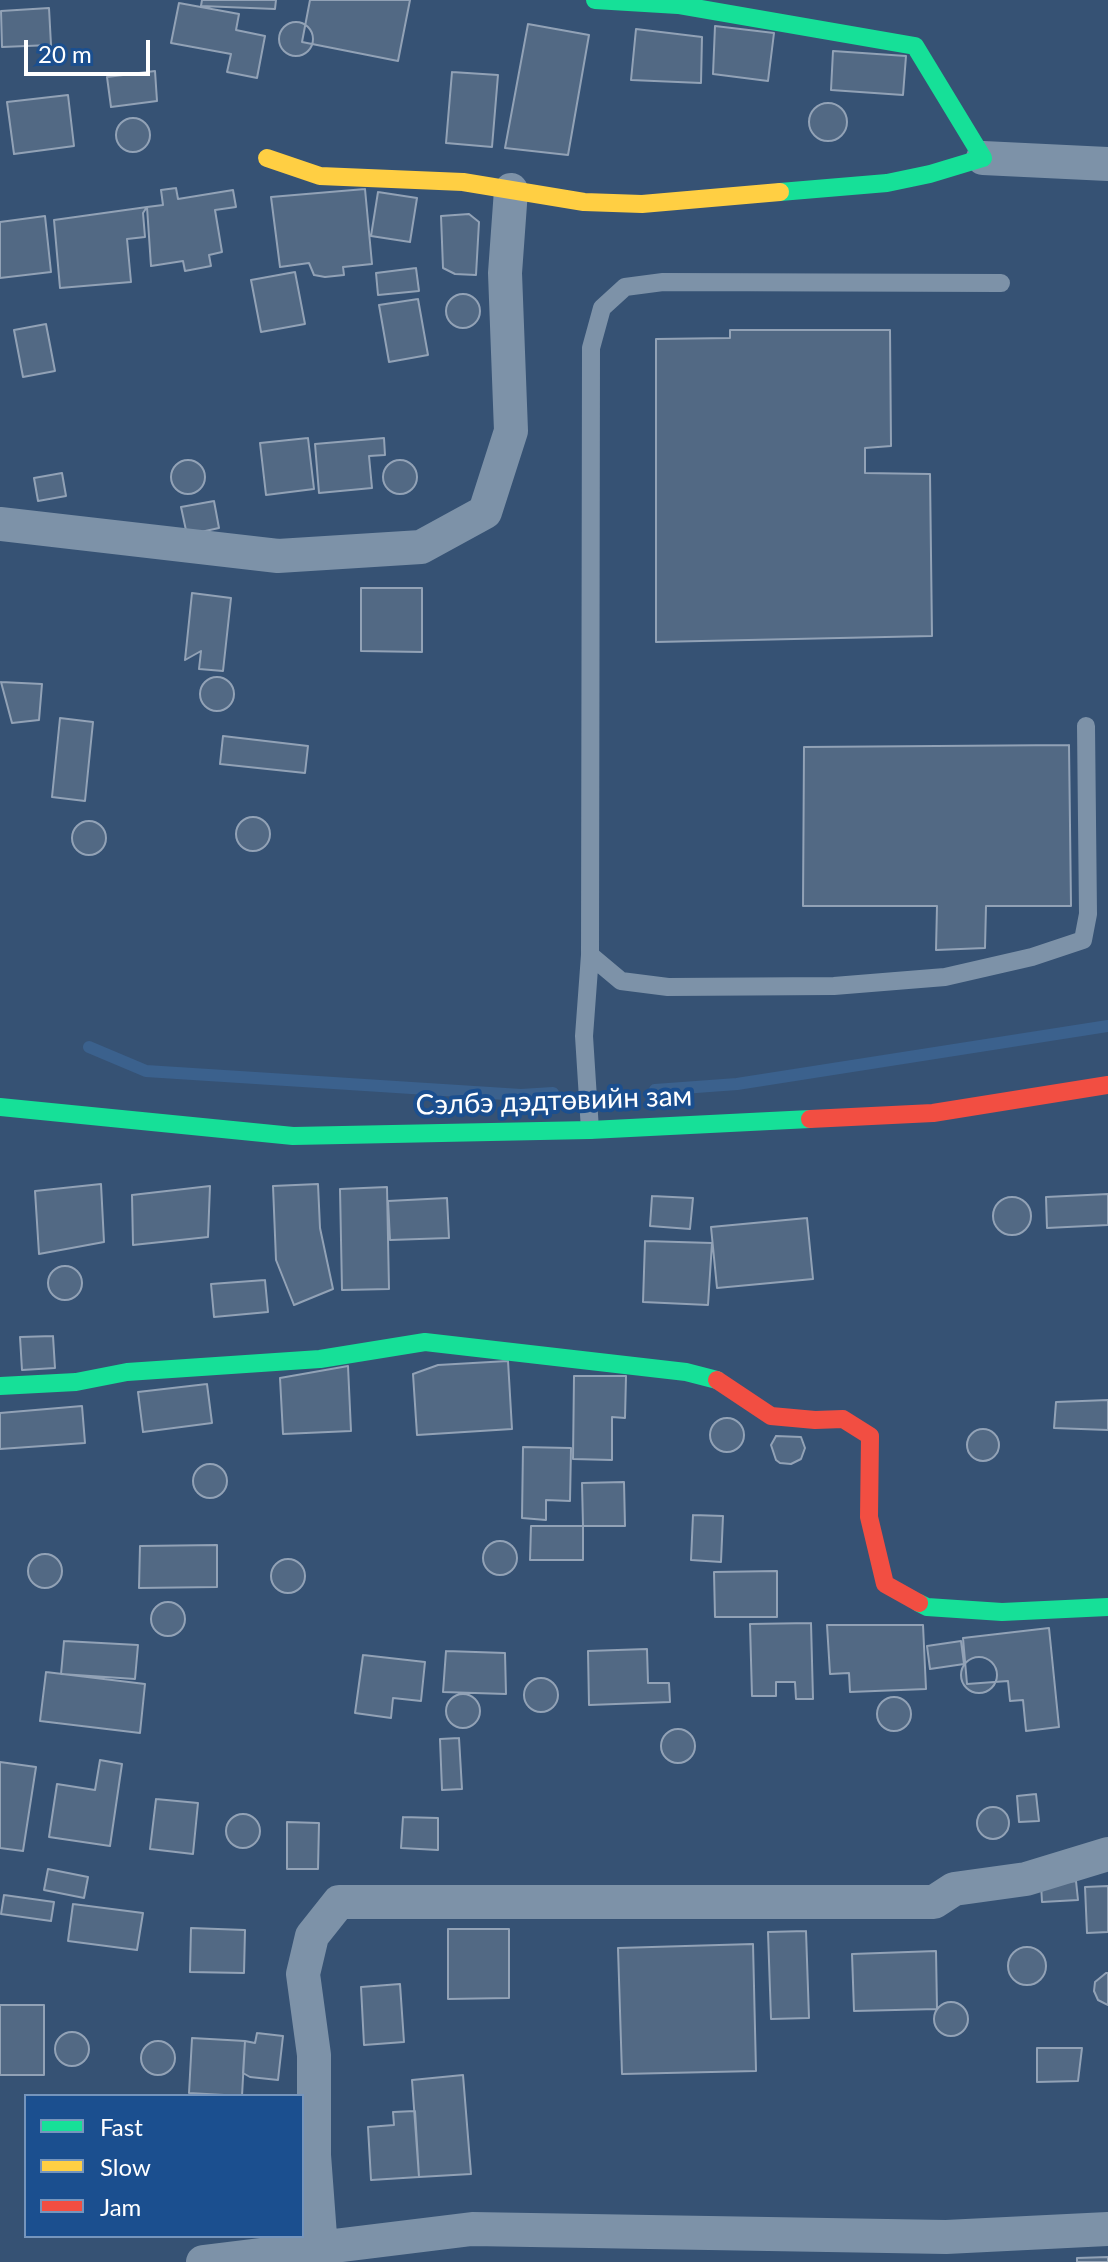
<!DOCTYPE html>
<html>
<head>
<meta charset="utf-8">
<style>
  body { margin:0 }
  #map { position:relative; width:1108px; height:2262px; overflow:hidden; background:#365274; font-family:Lato,sans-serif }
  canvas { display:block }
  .legend { position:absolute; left:24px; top:2094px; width:280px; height:144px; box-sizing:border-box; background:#1b4f8f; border:2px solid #7695bc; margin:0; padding:10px 14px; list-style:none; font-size:24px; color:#fff }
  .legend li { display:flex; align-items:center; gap:16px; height:40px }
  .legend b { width:40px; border:2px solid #7695bc }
  .scale { position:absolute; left:24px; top:40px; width:126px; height:36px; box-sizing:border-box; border:4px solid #fff; border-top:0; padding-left:10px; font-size:24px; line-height:28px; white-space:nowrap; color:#fff; -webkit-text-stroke:6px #1b4f8f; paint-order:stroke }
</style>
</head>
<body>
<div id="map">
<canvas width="1108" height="2262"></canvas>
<ul class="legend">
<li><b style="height:10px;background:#16e098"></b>Fast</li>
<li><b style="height:10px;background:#ffcf43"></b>Slow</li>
<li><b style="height:10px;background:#f24e42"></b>Jam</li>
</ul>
<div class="scale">20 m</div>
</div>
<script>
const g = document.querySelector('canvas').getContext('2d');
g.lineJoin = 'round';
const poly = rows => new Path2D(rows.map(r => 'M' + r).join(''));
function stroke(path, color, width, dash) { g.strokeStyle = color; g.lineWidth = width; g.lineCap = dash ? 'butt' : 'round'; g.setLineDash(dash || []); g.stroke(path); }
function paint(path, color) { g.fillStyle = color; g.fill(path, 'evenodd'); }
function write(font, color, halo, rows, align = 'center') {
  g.font = font + ' Lato,sans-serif'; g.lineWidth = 8; g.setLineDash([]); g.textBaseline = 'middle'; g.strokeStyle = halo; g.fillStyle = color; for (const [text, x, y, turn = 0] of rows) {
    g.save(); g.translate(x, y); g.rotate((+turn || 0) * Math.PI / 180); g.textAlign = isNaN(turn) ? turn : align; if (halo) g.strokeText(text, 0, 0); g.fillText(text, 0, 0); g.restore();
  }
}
const stream = poly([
  [89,1047,146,1071,521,1095,553,1093],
  [655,1090,737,1084,1108,1026]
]);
const building = poly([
  [202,0,276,0,275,9,201,6,202,0],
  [310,0,410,0,398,61,302,42,310,0],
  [179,3,239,14,236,30,265,36,257,78,227,72,231,54,171,43,179,3],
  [49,8,51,45,2,47,1,11,49,8],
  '279 39a17 17 0 1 1 34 0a17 17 0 1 1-34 0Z',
  [528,24,589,35,568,155,505,148,528,24],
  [715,26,774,33,768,81,713,74,715,26],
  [636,29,702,37,701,83,631,80,636,29],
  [833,51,906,56,903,95,831,90,833,51],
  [155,71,157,101,111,107,107,77,155,71],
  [452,72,498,75,492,147,446,143,452,72],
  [68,95,74,146,14,154,7,102,68,95],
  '809 122a19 19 0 1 1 38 0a19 19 0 1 1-38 0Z',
  '116 135a17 17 0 1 1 34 0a17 17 0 1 1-34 0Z',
  [176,188,178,199,233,190,236,207,215,210,222,252,209,255,211,266,185,271,183,261,151,266,147,207,163,205,161,190,176,188],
  [365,189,372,264,343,267,344,275,325,277,314,275,309,263,280,267,271,197,365,189],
  [378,192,417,198,410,242,371,236,378,192],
  [147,207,143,213,145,237,127,239,131,282,60,288,54,220,147,207],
  [469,214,479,222,476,275,455,274,443,268,441,216,469,214],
  [45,216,51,272,0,278,0,222,45,216],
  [416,268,419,291,378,295,376,273,416,268],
  [295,272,305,324,261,332,251,280,295,272],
  '446 311a17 17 0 1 1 34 0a17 17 0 1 1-34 0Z',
  [418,299,428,355,389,362,379,305,418,299],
  [46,324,55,371,23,377,14,330,46,324],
  [730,330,890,330,891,446,865,448,865,473,930,474,932,636,656,642,656,339,730,338,730,330],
  [308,438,314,489,266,495,260,443,308,438],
  [384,438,385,455,369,456,372,488,319,493,315,444,384,438],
  '383 477a17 17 0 1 1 34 0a17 17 0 1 1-34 0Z',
  '171 477a17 17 0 1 1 34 0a17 17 0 1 1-34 0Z',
  [62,473,66,496,38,501,34,478,62,473],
  [214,501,219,528,187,535,181,507,214,501],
  [361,588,422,588,422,652,361,651,361,588],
  [192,593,231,598,223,671,199,669,201,651,185,660,192,593],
  '200 694a17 17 0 1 1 34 0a17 17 0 1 1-34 0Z',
  [1,682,42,684,39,720,12,723,1,682],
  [60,718,93,722,85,801,52,797,60,718],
  [223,736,308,746,305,773,220,764,223,736],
  [1069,745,1071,906,986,906,985,948,936,950,937,906,803,906,804,747,1069,745],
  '236 834a17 17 0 1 1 34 0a17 17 0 1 1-34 0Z',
  '72 838a17 17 0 1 1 34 0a17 17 0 1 1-34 0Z',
  [101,1184,104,1242,39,1254,35,1191,101,1184],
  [318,1184,320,1228,333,1289,294,1305,276,1260,273,1186,318,1184],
  [210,1186,208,1237,133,1245,132,1195,210,1186],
  [387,1187,389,1289,342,1290,340,1189,387,1187],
  [1108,1194,1108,1225,1047,1228,1046,1197,1108,1194],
  [652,1196,693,1198,690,1229,650,1226,652,1196],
  '993 1216a19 19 0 1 1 38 0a19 19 0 1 1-38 0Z',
  [447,1198,449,1238,390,1240,388,1201,447,1198],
  [807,1218,813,1279,717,1288,711,1227,807,1218],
  [645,1241,712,1243,708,1305,643,1302,645,1241],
  '48 1283a17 17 0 1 1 34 0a17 17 0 1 1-34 0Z',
  [265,1280,268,1312,214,1317,211,1284,265,1280],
  [53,1336,55,1368,22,1370,20,1337,53,1336],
  [508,1361,512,1429,417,1435,413,1374,438,1365,508,1361],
  [348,1366,351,1431,283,1434,280,1378,348,1366],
  [574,1376,626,1376,625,1418,612,1417,612,1460,573,1459,574,1376],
  [207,1384,212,1423,143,1432,138,1392,207,1384],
  [1108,1400,1108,1430,1054,1428,1056,1402,1108,1400],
  [82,1406,85,1443,0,1449,0,1413,82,1406],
  '710 1435a17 17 0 1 1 34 0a17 17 0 1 1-34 0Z',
  '967 1445a16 16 0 1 1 32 0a16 16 0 1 1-32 0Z',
  [776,1436,801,1437,805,1448,801,1459,791,1464,780,1463,776,1460,771,1445,776,1436],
  [523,1447,571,1448,570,1501,546,1500,546,1520,522,1518,523,1447],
  '193 1481a17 17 0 1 1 34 0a17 17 0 1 1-34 0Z',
  [624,1482,625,1526,583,1526,582,1483,624,1482],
  [693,1515,723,1516,721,1562,691,1560,693,1515],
  [531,1526,583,1526,583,1560,530,1560,531,1526],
  '483 1558a17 17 0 1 1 34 0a17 17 0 1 1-34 0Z',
  [217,1545,217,1587,139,1588,140,1546,217,1545],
  '28 1571a17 17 0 1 1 34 0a17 17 0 1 1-34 0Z',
  '271 1576a17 17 0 1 1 34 0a17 17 0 1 1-34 0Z',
  [777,1571,777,1617,715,1617,714,1572,777,1571],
  '151 1619a17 17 0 1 1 34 0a17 17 0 1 1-34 0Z',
  [811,1623,813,1699,796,1699,795,1682,776,1682,776,1696,752,1696,750,1624,811,1623],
  [827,1625,923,1625,926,1689,850,1692,849,1673,830,1674,827,1625],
  [1049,1628,1059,1727,1026,1731,1023,1700,1010,1701,1008,1681,967,1684,963,1638,1049,1628],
  [64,1641,138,1645,135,1679,61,1674,64,1641],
  [961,1641,964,1664,930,1669,927,1646,961,1641],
  [647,1649,648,1683,669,1683,670,1702,589,1705,588,1651,647,1649],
  [446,1651,505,1653,506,1694,443,1692,446,1651],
  [363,1655,425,1662,421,1701,393,1698,391,1718,355,1713,363,1655],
  '961 1675a18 18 0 1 1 36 0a18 18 0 1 1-36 0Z',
  [46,1672,145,1684,140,1733,40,1721,46,1672],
  '524 1695a17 17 0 1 1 34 0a17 17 0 1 1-34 0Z',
  '446 1711a17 17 0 1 1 34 0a17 17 0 1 1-34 0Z',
  '877 1714a17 17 0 1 1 34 0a17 17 0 1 1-34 0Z',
  '661 1746a17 17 0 1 1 34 0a17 17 0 1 1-34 0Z',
  [459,1738,462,1789,442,1790,440,1739,459,1738],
  [100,1760,122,1764,110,1846,49,1837,57,1784,95,1790,100,1760],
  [0,1762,36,1767,23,1851,0,1848,0,1762],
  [1036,1794,1039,1821,1019,1822,1017,1796,1036,1794],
  [156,1799,198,1803,193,1854,150,1849,156,1799],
  '977 1823a16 16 0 1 1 32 0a16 16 0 1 1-32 0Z',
  '226 1831a17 17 0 1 1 34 0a17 17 0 1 1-34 0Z',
  [403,1817,438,1818,438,1850,401,1848,403,1817],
  [287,1822,319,1823,318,1869,287,1869,287,1822],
  [48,1869,88,1877,84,1898,44,1890,48,1869],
  [1076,1881,1078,1900,1042,1902,1041,1884,1076,1881],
  [1108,1886,1108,1932,1087,1933,1085,1887,1108,1886],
  [4,1895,54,1902,51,1921,1,1914,4,1895],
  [73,1904,143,1913,137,1950,68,1941,73,1904],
  [191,1928,245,1930,244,1973,190,1972,191,1928],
  [448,1929,509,1929,509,1998,448,1999,448,1929],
  [806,1931,809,2018,771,2019,768,1932,806,1931],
  [753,1944,756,2071,622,2074,618,1948,753,1944],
  '1008 1966a19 19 0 1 1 38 0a19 19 0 1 1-38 0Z',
  [936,1951,937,2009,854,2011,852,1954,936,1951],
  [1106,1973,1108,1973,1108,2005,1098,2000,1094,1991,1095,1982,1106,1973],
  [400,1984,404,2042,364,2045,361,1987,400,1984],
  '934 2019a17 17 0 1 1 34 0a17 17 0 1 1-34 0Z',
  [0,2005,44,2005,44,2075,0,2075,0,2005],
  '55 2049a17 17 0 1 1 34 0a17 17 0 1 1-34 0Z',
  [257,2033,283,2036,278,2080,250,2077,243,2073,245,2041,255,2043,257,2033],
  [192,2038,245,2041,242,2096,189,2093,192,2038],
  '141 2058a17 17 0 1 1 34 0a17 17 0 1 1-34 0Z',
  [1037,2048,1082,2048,1078,2081,1037,2082,1037,2048],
  [463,2075,471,2174,419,2177,412,2080,463,2075],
  [415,2111,419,2177,371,2180,368,2127,394,2125,393,2112,415,2111],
  [1108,2257,1108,2262,1077,2262,1077,2258,1108,2257]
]);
const lane = poly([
  [590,955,621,981,668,987,834,986,945,977,1032,957,1083,940,1088,914,1086,726],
  [590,1130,584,1036,590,955,591,348,602,308,625,287,663,282,1001,283]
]);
const street = poly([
  [983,158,1108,164],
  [0,524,278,556,421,547,485,512,511,431,505,273,511,190],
  [321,2249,314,2155,314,2055,303,1974,312,1936,339,1902,934,1902,954,1889,1026,1879,1108,1854],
  [203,2262,472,2229,946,2237,1108,2229]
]);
const fast = poly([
  [595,0,678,5,915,46,983,158,930,174,887,183,780,192],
  [0,1107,293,1136,590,1130,810,1119],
  [0,1386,76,1382,127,1372,320,1359,425,1342,686,1372,717,1380],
  [919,1603,927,1607,1002,1612,1108,1607]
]);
const slow = poly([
  [267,158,320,176,463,182,584,202,642,204,780,192]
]);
const jam = poly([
  [810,1119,933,1113,1108,1085],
  [717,1380,771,1416,815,1420,843,1419,870,1436,869,1517,885,1584,919,1603]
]);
const streetNames = [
  ["Сэлбэ дэдтөвийн зам",554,1101,-2]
];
stroke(stream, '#3b618d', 12);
paint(building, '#526984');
stroke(building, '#92a2b6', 2);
stroke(lane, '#7d92a8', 18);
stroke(street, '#7d92a8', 34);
stroke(fast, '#16e098', 18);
stroke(slow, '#ffcf43', 18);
stroke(jam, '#f24e42', 18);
write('28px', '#fff', '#1b4f8f', streetNames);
</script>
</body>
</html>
